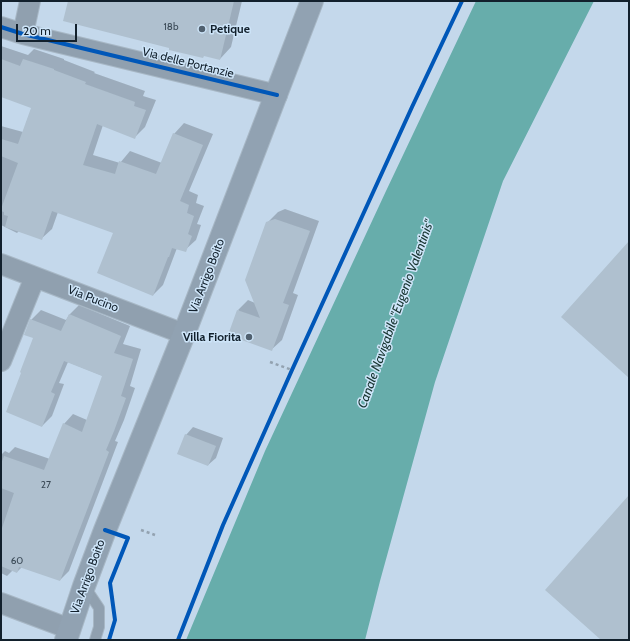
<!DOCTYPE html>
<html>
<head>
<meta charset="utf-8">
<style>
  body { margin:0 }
  #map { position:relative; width:630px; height:641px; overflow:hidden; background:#c4d8eb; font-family:Cabin,sans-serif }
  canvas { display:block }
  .frame { position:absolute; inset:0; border:2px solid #12202c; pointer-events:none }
  .scale { position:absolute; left:16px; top:24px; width:61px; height:18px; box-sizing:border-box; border:2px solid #12202c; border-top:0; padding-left:5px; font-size:12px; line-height:14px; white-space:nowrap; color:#12202c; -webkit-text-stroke:3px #cee5f9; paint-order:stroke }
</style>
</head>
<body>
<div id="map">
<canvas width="630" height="641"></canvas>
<div class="frame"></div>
<div class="scale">20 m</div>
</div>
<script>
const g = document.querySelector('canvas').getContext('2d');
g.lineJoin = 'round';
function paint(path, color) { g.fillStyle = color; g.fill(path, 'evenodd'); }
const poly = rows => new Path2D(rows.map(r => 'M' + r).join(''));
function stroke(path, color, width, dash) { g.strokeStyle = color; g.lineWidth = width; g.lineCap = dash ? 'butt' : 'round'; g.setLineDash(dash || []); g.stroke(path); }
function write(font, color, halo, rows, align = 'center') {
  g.font = font + ' Cabin,sans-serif'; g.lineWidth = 3; g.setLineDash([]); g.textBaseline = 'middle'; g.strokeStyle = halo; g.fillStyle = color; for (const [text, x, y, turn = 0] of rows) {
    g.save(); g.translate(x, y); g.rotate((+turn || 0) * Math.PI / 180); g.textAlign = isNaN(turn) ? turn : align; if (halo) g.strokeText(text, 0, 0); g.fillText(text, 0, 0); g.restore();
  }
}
const water = poly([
  [476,1,594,1,503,181,435,382,380,581,365,640,186,640,265,451,386,191]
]);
const shadow = poly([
  [69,1,242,1,231,47,220,59,170,47],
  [1,46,28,55,34,49,64,59,64,60,95,72,94,73,145,91,143,96,156,100,145,127,135,137,103,125,93,155,120,163,130,151,162,163,174,134,184,123,213,134,189,191,198,195,196,203,204,206,197,224,201,225,196,240,185,250,177,248,163,285,153,295,115,232,58,212,52,229,41,239,19,231,17,233,1,225,1,126,23,132,32,107,3,96,1,98],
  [285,209,319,221,293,293,298,295,282,340,271,350,238,310,248,300,255,303,267,223,278,212],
  [79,305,130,326,123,344,141,349,130,386,135,388,124,420,115,441,118,442,69,571,60,580,22,567,17,572,13,570,7,576,1,573,1,455,5,451,9,453,15,447,50,459,64,424,73,414,87,420,103,376,68,362,59,383,64,384,52,416,42,426,35,338,31,320,41,310,66,320,69,315],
  [193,427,223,438,216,458,208,465,186,435]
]);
const building = poly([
  [68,1,234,1,220,60,204,56,203,58,169,50,169,48,63,21],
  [1,59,20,66,23,59,54,69,54,70,86,82,85,84,135,102,134,106,146,110,135,139,97,124,83,165,115,174,119,161,156,174,173,133,203,145,180,201,189,205,187,213,194,216,188,234,192,236,186,252,172,248,169,257,168,257,153,296,97,273,113,233,52,211,42,240,5,227,8,216,4,215,4,212,1,211,1,209,18,163,1,156,1,139,18,144,31,108,1,97],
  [275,219,310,231,283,303,289,305,272,351,228,335,237,310,260,318,245,280,266,222],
  [629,241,629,378,561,317],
  [69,314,121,336,114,353,133,359,121,396,126,398,114,431,106,450,109,452,60,581,19,567,17,573,1,566,1,531,14,493,1,488,1,464,4,456,44,470,63,423,82,432,102,376,64,361,51,392,55,394,42,427,6,412,21,373,20,372,33,338,24,335,30,319,61,331],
  [185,434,216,446,208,466,177,454],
  [629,495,629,640,601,640,545,590]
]);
const path = poly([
  [270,362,292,370],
  [141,530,155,535],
  [113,599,110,583,128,538,125,537],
  [178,640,223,525,292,370,412,107,462,1]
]);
const lane = poly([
  [85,587,99,608,99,627,95,640]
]);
const street = poly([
  [1,27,23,34,277,95],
  [23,34,30,1],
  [1,264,184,334],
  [1,361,35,277],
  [1,603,70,629]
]);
const primary = poly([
  [66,640,84,586,105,530,184,334,312,1]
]);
const cycleway = poly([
  [1,27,23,34,277,95],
  [105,530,128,538,110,583,115,620,109,640],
  [178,640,223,525,292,370,412,107,462,1]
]);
const markers = [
  [202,29,4,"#50606f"],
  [249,337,4,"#50606f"]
];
const numberNames = [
  ["18b",171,27],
  ["27",46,485],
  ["60",17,561]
];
const poiNames = [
  ["Petique",210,29],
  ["Villa Fiorita",241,337,"right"]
];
const streetNames = [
  ["Via delle Portanzie",188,63,14],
  ["Via Arrigo Boito",207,276,-69],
  ["Via Pucino",93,299,21],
  ["Via Arrigo Boito",88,577,-70]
];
const waterNames = [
  ["Canale Navigabile \"Eugenio Valentinis\"",396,314,-70]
];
paint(water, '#67adab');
paint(shadow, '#0003');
paint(building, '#afc0cf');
stroke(lane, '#a7b7c5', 12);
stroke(street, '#a7b7c5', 22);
stroke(primary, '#a7b7c5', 24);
stroke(path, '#93a2b0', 2.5, [3, 3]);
stroke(lane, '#90a0af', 10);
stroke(street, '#90a0af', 20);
stroke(primary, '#91a2b2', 22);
stroke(cycleway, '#0057b8', 4);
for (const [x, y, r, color] of markers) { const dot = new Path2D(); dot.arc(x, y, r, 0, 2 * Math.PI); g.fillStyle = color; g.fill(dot); stroke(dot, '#cee5f9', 1.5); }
write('10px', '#3a4956', null, numberNames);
write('bold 12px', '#12202c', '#cee5f9', poiNames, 'left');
write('12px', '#12202c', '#cee5f9', streetNames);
write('italic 13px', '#16332f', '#cee5f9', waterNames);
</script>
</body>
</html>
